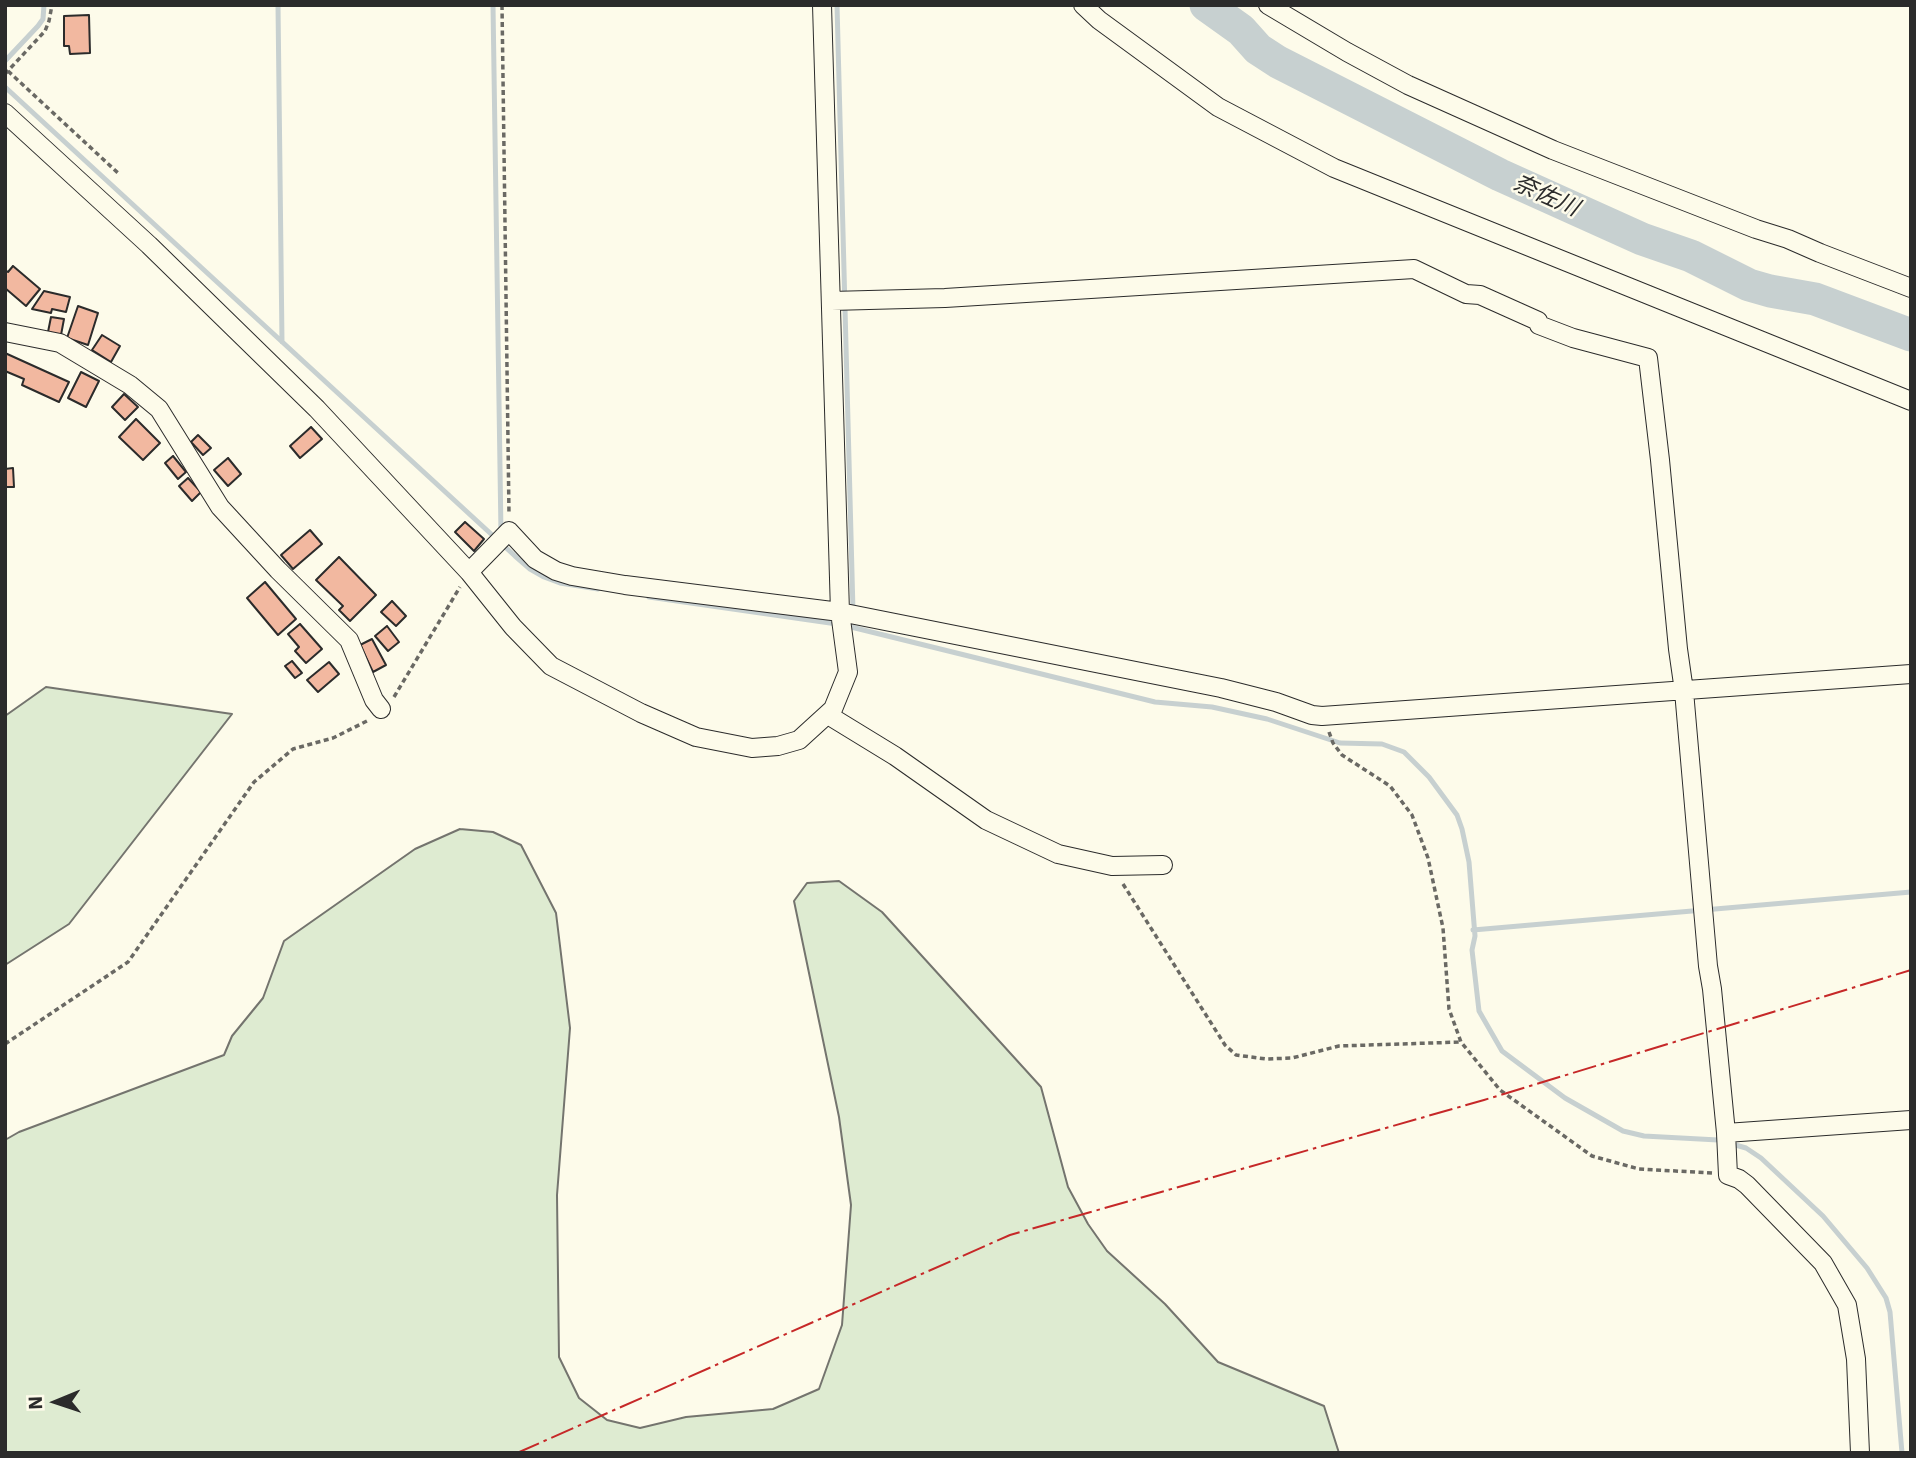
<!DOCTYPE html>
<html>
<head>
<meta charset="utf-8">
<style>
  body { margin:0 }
  #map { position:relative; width:1916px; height:1458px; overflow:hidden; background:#fdfbea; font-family:"IBM Plex Sans",sans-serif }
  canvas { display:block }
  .frame { position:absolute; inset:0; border:7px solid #2b2b2b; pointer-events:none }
  .north { position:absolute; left:21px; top:1367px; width:70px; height:70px; -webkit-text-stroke:5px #fdfbea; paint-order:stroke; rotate:268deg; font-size:19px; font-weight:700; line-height:28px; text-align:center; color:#2b2b2b }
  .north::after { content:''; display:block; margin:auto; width:24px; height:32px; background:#2b2b2b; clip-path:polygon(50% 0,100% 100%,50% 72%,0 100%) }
</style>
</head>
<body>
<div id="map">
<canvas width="1916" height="1458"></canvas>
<div class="frame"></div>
<div class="north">N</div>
</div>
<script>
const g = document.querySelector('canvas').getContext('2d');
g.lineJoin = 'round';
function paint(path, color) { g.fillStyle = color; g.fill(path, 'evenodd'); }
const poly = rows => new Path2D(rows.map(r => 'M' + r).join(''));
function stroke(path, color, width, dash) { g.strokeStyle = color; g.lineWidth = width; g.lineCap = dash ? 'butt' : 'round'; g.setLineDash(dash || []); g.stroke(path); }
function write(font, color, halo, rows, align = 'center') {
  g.font = font + ' "IBM Plex Sans","Noto Sans JP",sans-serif'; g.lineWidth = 5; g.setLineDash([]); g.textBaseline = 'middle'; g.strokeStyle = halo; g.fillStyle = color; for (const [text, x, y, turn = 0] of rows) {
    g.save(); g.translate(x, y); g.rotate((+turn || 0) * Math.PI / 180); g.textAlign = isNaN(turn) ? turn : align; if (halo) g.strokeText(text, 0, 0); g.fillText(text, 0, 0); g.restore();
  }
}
const green = poly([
  [46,687,232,714,69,924,5,965,5,716,46,687],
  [460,829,493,832,521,845,556,913,570,1028,557,1195,559,1357,579,1398,607,1420,640,1428,686,1417,773,1409,819,1389,842,1325,851,1205,839,1117,794,901,807,883,839,881,882,912,1041,1087,1068,1187,1088,1224,1107,1251,1165,1304,1218,1362,1324,1406,1339,1453,5,1453,5,1140,19,1132,224,1055,232,1036,263,998,284,941,415,849,460,829]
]);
const stream = poly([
  [278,5,282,342],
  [493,5,501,534],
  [837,5,853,611],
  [5,61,38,26,43,19,44,5],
  [5,87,515,556,530,569,544,577,560,583,598,589],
  [649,597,837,624],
  [847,626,1155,702,1212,707,1267,719,1340,743,1382,744,1404,752,1429,777,1457,815,1462,829,1469,862,1475,936,1472,950,1479,1011,1502,1051,1565,1098,1623,1131,1644,1136,1718,1140,1746,1148,1761,1158,1823,1216,1867,1268,1886,1298,1890,1312,1902,1453],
  [1473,930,1911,892]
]);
const river = poly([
  [1206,5,1241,30,1258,49,1278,62,1500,175,1642,239,1691,256,1749,285,1770,291,1815,299,1911,335]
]);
const building = poly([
  [89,15,90,53,70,54,69,46,64,46,64,16,89,15],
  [13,266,40,289,26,306,5,288,5,270,8,272,13,266],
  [44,291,70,297,66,312,52,309,51,313,32,309,44,291],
  [78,306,98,313,88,345,67,338,78,306],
  [51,317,64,319,61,335,48,332,51,317],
  [102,335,120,346,111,362,92,350,102,335],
  [5,353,69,382,59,402,22,385,24,379,5,371,5,353],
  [81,372,99,381,86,407,68,398,81,372],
  [124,394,138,407,125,420,112,407,124,394],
  [136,419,160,443,143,460,119,437,136,419],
  [311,427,322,439,300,458,290,446,311,427],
  [198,435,211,448,203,455,191,442,198,435],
  [173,456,186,472,178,479,165,463,173,456],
  [228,458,241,474,228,486,214,470,228,458],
  [13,468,14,487,5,487,5,469,13,468],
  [188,478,201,492,192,501,179,486,188,478],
  [465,522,484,539,474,551,455,532,465,522],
  [310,530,322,544,293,569,281,555,310,530],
  [339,557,376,595,350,621,339,610,343,606,316,580,339,557],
  [265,582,296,619,278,635,247,598,265,582],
  [392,601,406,616,396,626,381,612,392,601],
  [300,624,322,649,306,663,295,651,299,647,288,634,300,624],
  [387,626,399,642,388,651,375,636,387,626],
  [372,639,386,665,373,672,360,645,372,639],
  [292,661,302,673,295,678,285,666,292,661],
  [329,662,339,674,318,692,307,680,329,662]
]);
const path = poly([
  [502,5,509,514],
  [8,71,118,173],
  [5,74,45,31,49,21,52,5],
  [394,697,460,587],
  [1329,732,1333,743,1342,755,1390,786,1412,815,1428,858,1443,928,1449,1009,1461,1042,1500,1090,1592,1156,1639,1169,1712,1173],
  [1123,884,1225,1045,1236,1055,1266,1059,1292,1058,1339,1046,1461,1042],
  [5,1044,128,962,254,782,293,749,333,738,367,721]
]);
const street = poly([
  [1083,5,1099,20,1218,107,1334,168,1911,401],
  [1268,5,1347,52,1408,85,1553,150,1756,229,1788,239,1820,253,1911,288],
  [5,113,149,245,317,409,469,572,513,627,551,666,641,713,696,737,752,748,778,746,799,740,833,709,848,672,840,612,822,5],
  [831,301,945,298,1414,269,1466,294,1480,295,1538,321,1539,325,1573,338,1648,358,1660,460,1678,649,1684,691,1708,966,1712,989,1726,1133,1728,1175,1739,1179,1747,1185,1823,1263,1847,1305,1856,1359,1860,1453],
  [5,332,60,343,130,385,159,409,220,507,278,570,349,640,374,700,381,709],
  [469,572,509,531,535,559,556,571,572,576,625,585,840,612,1221,688,1276,702,1312,715,1322,716,1911,674],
  [828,715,895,756,986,820,1058,854,1112,866,1163,865],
  [1726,1133,1911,1120]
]);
const power = poly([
  [517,1453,1010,1235,1484,1100,1911,970]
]);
const waterNames = [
  ["奈佐川",1546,196,24]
];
paint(green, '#deebd1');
stroke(green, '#74746e', 2);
stroke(stream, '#c7d0d0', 5);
stroke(river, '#c7d0d0', 33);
paint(building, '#f2b8a0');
stroke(building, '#2b2b2b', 2);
stroke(street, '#2b2b2b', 20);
stroke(path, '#6a6964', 3.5, [5, 3.5]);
stroke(street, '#fdfbea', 18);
stroke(power, '#c62828', 2, [24, 5, 3.5, 5]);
write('italic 23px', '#2b2b2b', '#fdfbea', waterNames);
</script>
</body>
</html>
